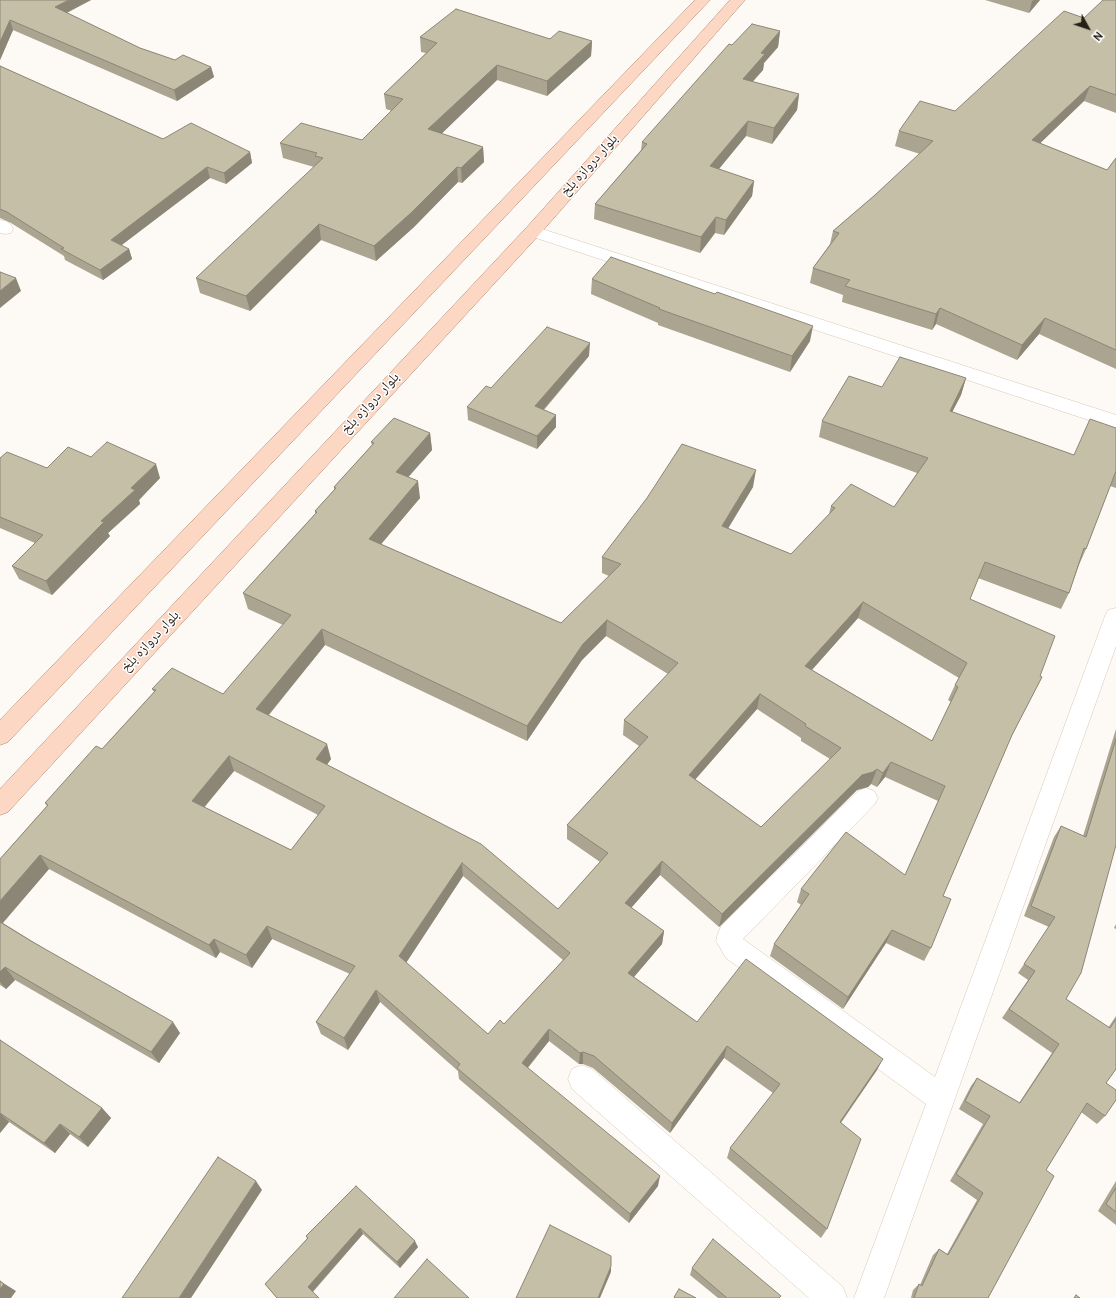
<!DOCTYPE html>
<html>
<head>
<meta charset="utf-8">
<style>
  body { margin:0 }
  #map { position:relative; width:1116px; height:1298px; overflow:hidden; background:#fdf9f5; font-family:Overpass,sans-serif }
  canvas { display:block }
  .north { position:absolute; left:1068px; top:8px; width:40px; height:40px; -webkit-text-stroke:3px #fff; paint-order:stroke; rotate:130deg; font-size:11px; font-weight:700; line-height:16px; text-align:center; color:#241e17 }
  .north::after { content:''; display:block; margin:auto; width:14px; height:18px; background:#241e17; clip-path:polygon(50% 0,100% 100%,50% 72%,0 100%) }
</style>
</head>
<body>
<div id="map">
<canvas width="1116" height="1298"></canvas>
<div class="north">N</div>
</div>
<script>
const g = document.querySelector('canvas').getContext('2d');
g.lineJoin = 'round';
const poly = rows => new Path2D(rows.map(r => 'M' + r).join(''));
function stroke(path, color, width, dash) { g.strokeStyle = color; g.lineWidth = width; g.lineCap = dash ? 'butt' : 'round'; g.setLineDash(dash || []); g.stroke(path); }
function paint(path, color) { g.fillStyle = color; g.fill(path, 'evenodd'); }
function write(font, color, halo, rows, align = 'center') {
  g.font = font + ' Overpass,"Noto Naskh Arabic",sans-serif'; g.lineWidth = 3; g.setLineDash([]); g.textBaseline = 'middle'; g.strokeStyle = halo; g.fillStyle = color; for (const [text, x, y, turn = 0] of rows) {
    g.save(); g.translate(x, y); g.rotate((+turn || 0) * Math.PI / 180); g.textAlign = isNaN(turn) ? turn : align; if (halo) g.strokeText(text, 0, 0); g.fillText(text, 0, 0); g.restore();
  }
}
const minor = poly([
  [0,220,6,221,11,225,13,229,11,233,5,234,0,233,0,220],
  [533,226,1116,415,1116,429,527,235,525,231,527,227,533,226],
  [1116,608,1116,646,884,1298,854,1298,926,1104,726,958,716,941,718,933,722,925,858,791,866,788,874,791,878,798,874,805,743,939,935,1077,1105,616,1108,610,1116,608],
  [582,1065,592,1069,843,1287,847,1298,809,1298,572,1089,568,1079,572,1069,582,1065]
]);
const primary = poly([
  [695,0,710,0,8,742,0,745,0,720,695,0],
  [730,0,745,0,539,235,8,812,0,815,0,789,527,227,730,0]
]);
const wall = poly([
  [0,0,91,0,67,13,140,48,175,60,211,67,214,77,177,101,13,30,0,60],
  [985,0,1040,0,1029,13],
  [1116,0,1116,113,1084,101,1040,143,1107,170,1116,158,1116,369,1039,334,1017,360,936,324,932,330,842,302,843,295,810,283,813,268,830,244,833,231,875,195,920,154,895,146,899,131,955,111,1084,18],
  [780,31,778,47,764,63,763,70,752,82,799,94,797,110,772,144,746,136,719,169,754,181,752,196,724,235,715,233,700,253,594,219,595,204,641,150,642,142],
  [420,37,550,39,592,41,591,56,547,96,497,80,441,134,483,147,484,162,462,183,458,182,414,227,376,261,321,240,250,311,200,293,196,278,314,167,283,158,280,143,362,140,392,111,386,109,384,94,426,53,421,52],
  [0,66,163,139,250,152,252,163,226,184,210,178,121,245,129,249,132,259,103,280,65,260,64,256,11,223,0,218],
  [592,279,810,341,790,372,658,325,658,323,591,294],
  [589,356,544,410,556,415,556,427,537,449,468,420,467,407,491,388],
  [966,378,961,395,952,412,1074,455,1116,428,1116,488,1110,486,1086,549,1079,565,1069,593,1061,609,978,578,970,599,1040,676,1042,677,1010,739,943,896,931,948,924,961,886,943,843,1009,770,956,774,944,801,905,797,902,801,889,905,875,938,801,885,777,877,787,871,784,868,787,857,790,719,927,660,875,631,908,664,931,662,944,634,977,697,1022,877,1070,841,1123,827,1229,821,1238,727,1158,730,1148,773,1093,724,1058,670,1133,593,1068,583,1064,579,1064,549,1041,528,1068,658,1186,629,1223,459,1079,458,1071,380,1002,348,1050,321,1034,316,1022,350,974,272,939,252,968,220,952,216,958,49,869,3,923,180,1033,159,1063,15,980,6,989,0,985,0,859,47,806,45,803,102,749,154,692,152,689,223,694,283,625,248,609,243,593,315,514,315,511,334,490,334,487,372,445,371,442,430,433,432,450,408,477,420,498,381,544,561,623,609,576,602,573,602,557,753,487,728,528,791,554,829,514,831,506,894,507,917,473,819,437,822,421,882,387],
  [858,618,959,678,955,685,948,700,951,702,932,741,812,670],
  [606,636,668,674,624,720,623,735,639,746,567,825,567,839,600,862,558,909,327,765,331,759,269,715,325,645,527,741,582,660],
  [757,709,801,738,801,741,830,759,761,827,695,779],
  [234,771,318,815,291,850,204,807],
  [463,876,563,960,504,1024,488,1034,406,963],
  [91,457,160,478,139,500,140,504,108,533,110,536,52,595,19,579,12,566,35,543,0,528,0,458,47,468],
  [1116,729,1116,845,1066,999,1108,1028,1116,1016,1116,1069,1106,1083,1105,1116,1097,1124,1081,1112,1046,1170,988,1298,911,1298,913,1290,919,1284,920,1285,933,1255,939,1249,947,1254,977,1200,950,1181,983,1124,959,1109,971,1086,977,1078,1019,1103,1052,1053,1002,1018,1028,980,1018,973,1049,927,1024,916,1054,837,1061,826,1083,836],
  [1116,924,1116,929,1114,928],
  [0,1040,102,1108,111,1118,88,1147,70,1134,55,1153,9,1122,0,1133],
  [1116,1181,1116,1225,1098,1211],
  [356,1186,418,1247,400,1268,363,1234,313,1292,319,1298,277,1298,265,1284,307,1239,306,1236],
  [692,1268,779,1298,718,1298,690,1275]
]);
const shadedWall = poly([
  [69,0,91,0,58,17,55,7],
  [1034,0,1040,0,1029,13,1032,1],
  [10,20,13,30,0,60,0,42],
  [780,31,778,47,764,63,763,70,741,95,743,79,761,53],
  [592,41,591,56,547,96,547,81],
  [497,65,497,80,430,145,428,129],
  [211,67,214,77,177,101,174,90],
  [1090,86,1084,101,1027,156,1032,140],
  [799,94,797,110,772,144,774,128],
  [748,121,746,136,708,182,710,166],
  [483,147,484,162,462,183,461,168],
  [250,152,252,163,226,184,224,173],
  [207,167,210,178,114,251,111,240],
  [457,167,458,182,414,227,376,261,374,246],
  [754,181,752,196,724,235,726,220],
  [716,217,715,233,700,253,701,237],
  [319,224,321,240,250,311,246,296],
  [129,249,132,259,103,280,100,270],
  [16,278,21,291,0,308,0,291],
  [940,308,936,324,932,330,936,314],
  [1045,318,1039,334,1017,360,1022,345],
  [813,326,810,341,790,372,792,356],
  [590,343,589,356,535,419,535,406],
  [966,378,961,395,944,428,950,411],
  [556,415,556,427,537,449,537,436],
  [430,433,432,450,398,489,396,472],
  [156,464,160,478,139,500,140,504,108,533,110,536,52,595,46,581,131,488],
  [756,470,753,487,720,542,722,526],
  [418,481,420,498,372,555,369,539],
  [863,602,858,618,801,682,805,666],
  [607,620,606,636,582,660,527,741,527,726,583,644],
  [322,629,325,645,261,724,256,709],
  [760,694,757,709,687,789,689,775],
  [327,744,331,759,320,774,316,759],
  [229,756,234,771,198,815,192,801],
  [891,762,885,777,877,787,883,773],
  [877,769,871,784,868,787,857,790,719,927,722,914,862,775],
  [40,855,49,869,0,926,0,901],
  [662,861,660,875,624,916,625,903],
  [462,863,463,876,402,969,399,956],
  [267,926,272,939,252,968,246,955],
  [892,930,886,943,843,1009,848,997],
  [664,931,662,944,627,985,628,973],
  [214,939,220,952,216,958,209,945],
  [5,967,15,980,6,989,0,982,0,972],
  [376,990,380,1002,348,1050,344,1038],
  [173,1022,180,1033,159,1063,151,1052],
  [549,1029,549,1041,522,1074,522,1063],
  [727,1046,724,1058,670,1133,672,1123],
  [583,1052,583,1064,579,1064,580,1053],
  [883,1059,877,1070,834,1132,840,1122],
  [102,1108,111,1118,88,1147,79,1137],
  [0,1113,9,1122,0,1133],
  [60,1124,70,1134,55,1153,44,1143],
  [660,1176,658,1186,629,1223,630,1214],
  [256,1181,262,1190,191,1298,179,1298],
  [360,1228,363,1234,312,1292,308,1287],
  [415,1241,418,1247,400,1268,397,1262],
  [611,1266,611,1272,600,1298,598,1298],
  [0,1281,16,1291,11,1298,0,1298]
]);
const building = poly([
  [0,0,69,0,55,7,140,48,175,60,183,55,211,67,174,90,10,20,0,42,0,0],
  [1103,0,1116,0,1116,95,1090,86,1032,140,1107,170,1116,158,1116,350,1045,318,1022,345,940,308,936,314,845,286,850,280,813,268,839,233,833,231,875,195,933,141,899,131,920,101,955,111,1064,11,1084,18,1103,0],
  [456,9,550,39,559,31,592,41,547,81,497,65,428,129,483,147,461,168,457,167,412,212,374,246,319,224,246,296,196,278,323,158,315,156,317,153,280,143,301,123,362,140,403,99,384,94,437,43,420,37,456,9],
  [752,24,780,31,761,53,765,54,743,79,799,94,774,128,748,121,710,166,754,181,726,220,716,217,701,237,595,204,647,144,642,142,729,44,732,45,752,24],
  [0,66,163,139,191,123,250,152,224,173,207,167,111,240,129,249,100,270,61,249,64,248,7,212,0,209,0,66],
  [611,257,715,294,717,292,813,326,792,356,659,309,660,308,592,279,611,257],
  [0,272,16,278,0,291,0,272],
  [547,327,590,343,535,406,556,415,537,436,467,407,486,386,491,388,547,327],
  [900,357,966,378,950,411,1074,455,1090,419,1116,428,1116,471,1086,549,1084,548,1069,593,985,562,970,599,1055,636,1040,676,1042,677,1012,735,943,896,951,899,931,948,892,930,848,997,774,944,809,894,801,889,846,832,905,875,945,786,891,762,883,773,877,769,873,772,862,775,722,914,662,861,625,903,664,931,628,973,697,1022,746,959,883,1059,840,1122,861,1139,827,1229,730,1148,780,1084,727,1046,672,1123,594,1056,583,1052,580,1053,549,1029,522,1063,660,1176,630,1214,457,1068,460,1064,376,990,344,1038,316,1022,355,966,267,926,246,955,214,939,209,945,40,855,0,901,0,859,48,805,45,803,96,746,102,749,156,690,152,689,172,668,223,694,291,615,243,593,317,512,315,511,336,488,334,487,374,443,371,442,394,418,430,433,396,472,418,481,369,539,561,623,621,564,602,557,647,498,682,444,756,470,722,526,791,554,835,508,831,506,851,484,894,507,928,458,822,421,849,376,882,387,900,357],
  [863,602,967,663,955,685,958,687,932,741,805,666,863,602],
  [607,620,678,663,624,720,648,737,567,825,608,853,558,909,481,844,316,759,327,744,256,709,322,629,527,726,583,644,607,620],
  [760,694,806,724,805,726,841,748,761,827,689,775,760,694],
  [229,756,325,806,291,850,192,801,229,756],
  [462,863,570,953,504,1024,500,1020,488,1034,399,956,462,863],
  [107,442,156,464,131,488,135,490,101,521,104,522,46,581,12,566,43,535,0,517,0,458,7,452,47,468,68,447,91,457,107,442],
  [1116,739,1116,845,1081,973,1066,999,1110,1028,1116,1019,1116,1069,1106,1083,1116,1090,1116,1100,1105,1116,1087,1103,1046,1170,1054,1176,988,1298,914,1298,919,1284,922,1286,939,1249,948,1255,983,1193,956,1174,990,1116,965,1101,977,1078,1020,1103,1059,1044,1009,1009,1035,971,1024,964,1055,917,1031,906,1061,826,1086,837,1116,739],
  [0,922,31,941,173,1022,151,1052,5,967,0,972,0,922],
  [0,1040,102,1108,79,1137,60,1124,44,1143,0,1113,0,1040],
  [218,1157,256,1181,179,1298,122,1298,218,1157],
  [356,1186,415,1241,397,1262,360,1228,308,1287,319,1298,277,1298,265,1284,308,1238,306,1236,356,1186],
  [1116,1188,1116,1212,1106,1204,1116,1188],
  [550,1225,611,1256,611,1266,598,1298,516,1298,550,1225],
  [713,1239,781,1296,779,1298,727,1298,692,1268,713,1239],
  [427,1259,469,1298,394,1298,427,1259],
  [0,1281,4,1284,0,1289,0,1281],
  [679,1289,696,1298,675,1298,674,1297,679,1289],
  [1076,1295,1080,1298,1074,1298,1076,1295]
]);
const streetNames = [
  ["بلوار دروازه بلخ",590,166,-48],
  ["بلوار دروازه بلخ",371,404,-47],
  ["بلوار دروازه بلخ",151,642,-47]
];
stroke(minor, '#d8c7b4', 1);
stroke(primary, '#af856e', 1);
paint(minor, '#fff');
paint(primary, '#fcd7c4');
paint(wall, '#aaa490');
paint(shadedWall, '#8b8676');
paint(building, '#c6bfa8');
stroke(building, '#8b8676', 1);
write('14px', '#241e17', '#fff', streetNames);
</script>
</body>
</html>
